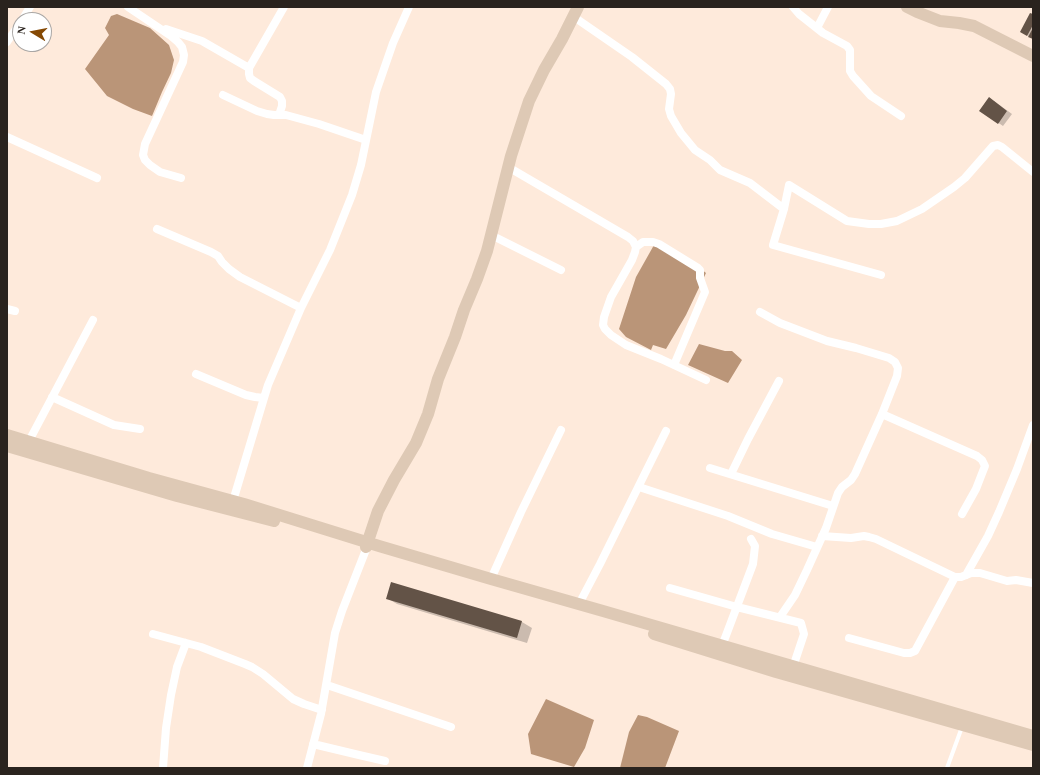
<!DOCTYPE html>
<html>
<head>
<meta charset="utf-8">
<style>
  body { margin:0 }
  #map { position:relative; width:1040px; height:775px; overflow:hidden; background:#feeadb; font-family:Georgia,serif }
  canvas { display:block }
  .frame { position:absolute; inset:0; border:8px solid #2a231e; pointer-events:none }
  .north { position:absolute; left:12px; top:12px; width:40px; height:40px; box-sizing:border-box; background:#fff; border:1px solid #aaa7a5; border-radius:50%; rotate:280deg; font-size:11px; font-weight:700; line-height:16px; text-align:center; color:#2a231e }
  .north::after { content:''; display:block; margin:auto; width:14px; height:18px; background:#854904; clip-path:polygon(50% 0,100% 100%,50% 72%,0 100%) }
</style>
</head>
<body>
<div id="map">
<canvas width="1040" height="775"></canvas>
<div class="frame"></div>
<div class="north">N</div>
</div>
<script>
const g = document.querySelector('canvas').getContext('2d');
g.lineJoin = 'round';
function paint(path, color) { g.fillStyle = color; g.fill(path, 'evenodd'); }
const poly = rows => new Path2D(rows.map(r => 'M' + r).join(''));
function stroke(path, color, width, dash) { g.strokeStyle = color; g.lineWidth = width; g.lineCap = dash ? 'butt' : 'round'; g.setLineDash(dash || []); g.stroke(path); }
const water = poly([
  [117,14,150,28,169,45,174,60,171,73,162,92,152,116,133,109,107,96,85,69,109,35,105,28,111,16],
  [654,245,696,265,706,273,686,315,666,349,653,345,651,350,626,337,619,329,636,277],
  [699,344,725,351,732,351,742,360,728,383,688,365],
  [546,699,594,720,585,748,574,767,531,754,528,734],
  [638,715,647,717,679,731,665,768,620,768,629,732]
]);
const shadow = poly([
  [1033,15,1033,38,1032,38,1021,32],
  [994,101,1012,114,1003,126,981,111],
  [387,598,522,622,532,628,527,643,397,604]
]);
const building = poly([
  [1030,13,1033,14,1033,25,1027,36,1020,32],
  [1033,28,1033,39,1028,37],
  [989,97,1007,111,998,124,979,111],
  [391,582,522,621,517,638,386,599]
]);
const lane = poly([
  [947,768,962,727]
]);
const street = poly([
  [128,7,171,36,178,42,182,47,184,55,183,62,145,144,143,155,145,160,150,165,160,172,181,178],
  [793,7,799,14,823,33,847,46,850,50,850,71,853,76,871,96,901,116],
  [574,17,632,57,666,84,670,89,671,94,669,109,671,116,681,133,695,150,710,160,720,170,750,183,784,209],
  [22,20,30,7],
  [817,28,828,7],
  [166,29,202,41,249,68],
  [7,42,20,23],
  [223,95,257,111,267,114,274,115,286,115,319,124,366,140],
  [279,115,282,106,282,101,280,97,254,81,250,78,249,74,249,68,284,7],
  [7,137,97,178],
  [508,167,628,237,633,241,636,247,635,252,632,260,615,290,611,297,604,317,603,325,605,329,611,335,626,345,661,359,706,380],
  [157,229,211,252,218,256,222,262,229,269,240,277,301,308],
  [491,235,561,270],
  [636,247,643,242,653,242,659,244,698,268,700,270,700,278,705,292,674,365],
  [881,275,773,245,784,209,789,185,847,221,869,224,881,224,897,221,922,209,954,187,965,178,993,146,998,145,1002,147,1033,172],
  [7,309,15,311],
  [760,312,780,323,827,341,856,348,889,358,895,362,898,368,897,376,882,414,855,474,851,480,842,487,838,493,826,528,807,570,795,595,780,617],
  [196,374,246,395,255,397,264,398,268,385,301,308,330,250,352,195,361,165,376,92,393,43,409,7],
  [52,397,114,425,140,429],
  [882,414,977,456,982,460,985,466,983,471,976,489,962,514],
  [29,441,93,320],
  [710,468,833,506],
  [731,474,748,439,779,381],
  [639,487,728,516,772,534,817,547],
  [233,501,264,398],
  [822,536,851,538,864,536,869,537,876,539,955,577,961,577,971,573,980,573,1007,581,1016,580,1033,583],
  [966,575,988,536,999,512,1017,469,1033,425],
  [491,579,521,512,561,430],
  [670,588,737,607,801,623,804,634,793,667],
  [579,604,600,564,666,431],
  [153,634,201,647,245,664,252,667,263,674,293,699,304,704,322,710],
  [849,638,904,653,910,653,915,651,955,577],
  [722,646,753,564,755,546,751,539],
  [327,685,451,727],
  [313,744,359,755,385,761],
  [163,768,166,728,171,695,177,667,186,643],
  [307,768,321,714,335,633,342,611,367,547]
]);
const secondary = poly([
  [907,7,917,12,940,21,959,23,974,26,1033,56],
  [7,435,149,478,244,504,379,546,491,579,603,611,1033,736],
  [7,446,177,496,274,521],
  [366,547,378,511,394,480,416,443,428,414,438,379,455,337,464,310,477,279,487,251,511,156,529,101,544,70,562,39,578,7],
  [654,634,776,672,1033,745]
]);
paint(water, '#ba9578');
paint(shadow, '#0003');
paint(building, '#635347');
stroke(lane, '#fff', 4);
stroke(street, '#fff', 8);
stroke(secondary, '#dec9b5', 12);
</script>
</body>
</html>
